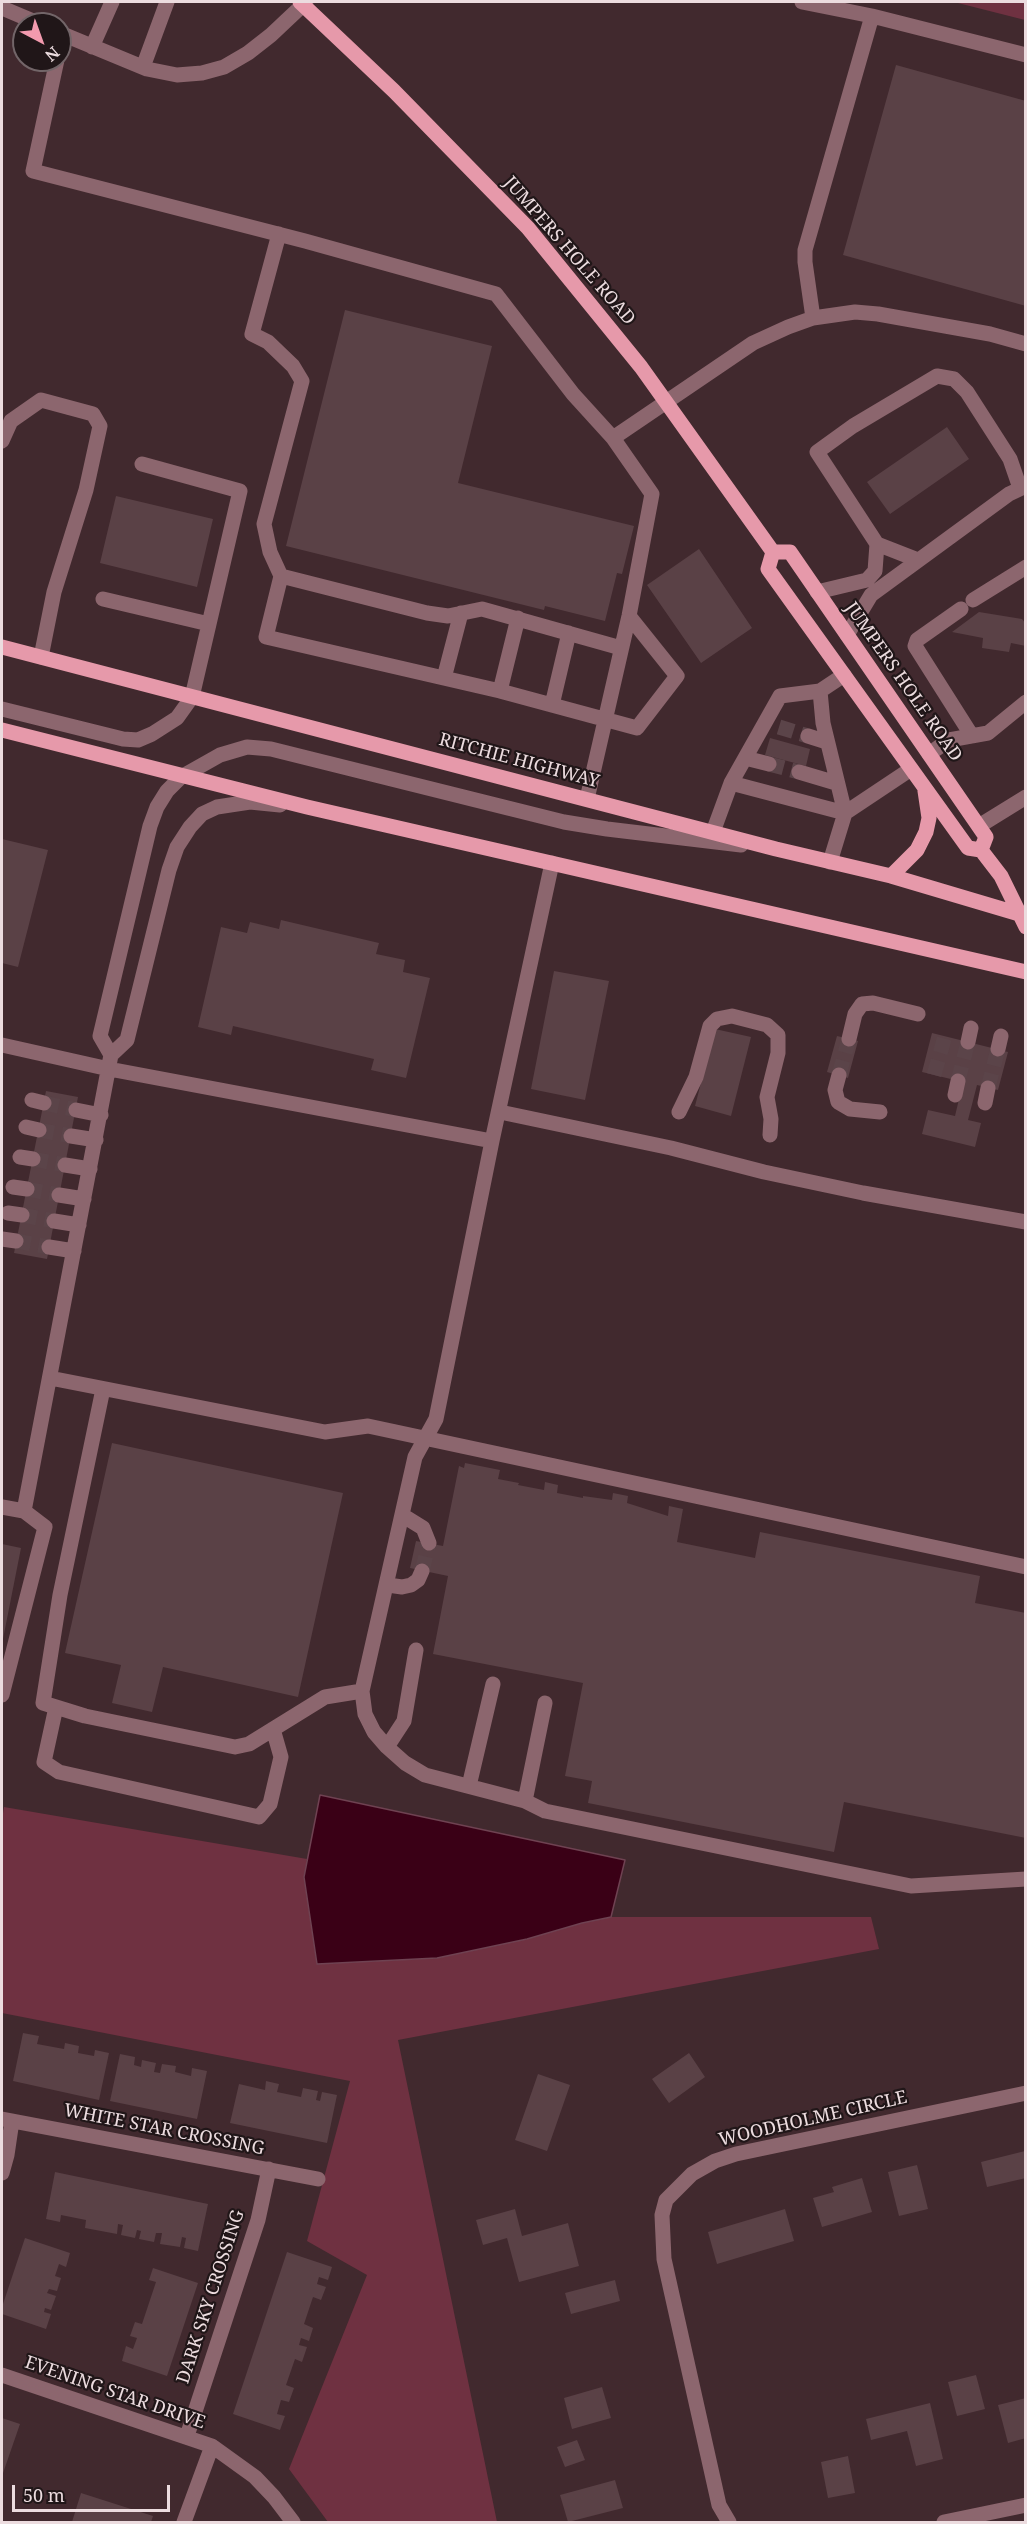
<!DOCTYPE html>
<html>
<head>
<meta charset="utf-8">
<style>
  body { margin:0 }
  #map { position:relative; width:1027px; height:2524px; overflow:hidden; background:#41292e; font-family:"Noto Serif",serif }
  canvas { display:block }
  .frame { position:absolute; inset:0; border:3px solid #ecdcdf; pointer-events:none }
  .north { position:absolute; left:12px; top:12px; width:60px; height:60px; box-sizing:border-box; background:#201618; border:2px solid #726568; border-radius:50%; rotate:139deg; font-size:16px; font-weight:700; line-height:24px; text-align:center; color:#ecdcdf }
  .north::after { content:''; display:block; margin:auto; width:21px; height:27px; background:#f29aae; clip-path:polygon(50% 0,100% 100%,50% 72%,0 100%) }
  .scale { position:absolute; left:12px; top:2485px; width:158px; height:27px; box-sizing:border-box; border:3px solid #ecdcdf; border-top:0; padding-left:8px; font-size:18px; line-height:21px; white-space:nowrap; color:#ecdcdf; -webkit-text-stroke:4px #201618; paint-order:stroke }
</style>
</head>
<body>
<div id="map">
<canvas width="1027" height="2524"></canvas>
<div class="frame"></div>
<div class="north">N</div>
<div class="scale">50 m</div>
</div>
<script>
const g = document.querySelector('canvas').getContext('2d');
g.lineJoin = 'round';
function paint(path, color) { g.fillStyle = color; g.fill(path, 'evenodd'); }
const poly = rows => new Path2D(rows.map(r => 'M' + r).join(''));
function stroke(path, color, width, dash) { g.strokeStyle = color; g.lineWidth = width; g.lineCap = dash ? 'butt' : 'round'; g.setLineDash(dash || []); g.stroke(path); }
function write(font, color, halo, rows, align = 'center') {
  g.font = font + ' "Noto Serif",serif'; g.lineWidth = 4.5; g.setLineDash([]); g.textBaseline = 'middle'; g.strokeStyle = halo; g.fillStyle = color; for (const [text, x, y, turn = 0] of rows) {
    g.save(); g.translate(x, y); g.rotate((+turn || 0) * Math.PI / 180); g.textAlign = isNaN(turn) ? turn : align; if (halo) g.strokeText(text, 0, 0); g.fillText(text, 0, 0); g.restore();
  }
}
const green = poly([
  [954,2,1025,2,1025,20],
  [4,1807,307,1859,304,1877,317,1964,437,1958,527,1939,582,1923,611,1917,871,1917,879,1949,398,2040,497,2522,328,2522,289,2469,367,2275,307,2241,350,2081,2,2013,2,1819]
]);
const water = poly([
  [320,1795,625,1860,611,1917,582,1923,527,1939,437,1958,317,1964,304,1877,320,1795]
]);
const building = poly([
  [896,65,1026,101,1026,306,843,255],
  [345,310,492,346,458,483,634,526,622,574,617,573,605,621,545,606,544,610,286,546],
  [947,427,969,459,890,514,867,482],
  [116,496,213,519,197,587,100,563],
  [699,549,752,628,701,663,647,585],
  [979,612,1022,619,1026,624,1026,646,1011,643,1009,652,982,648,983,638,952,632],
  [770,738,810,749,806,766,765,755],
  [2,839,48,850,18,967,2,963],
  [281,920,379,943,376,954,405,960,403,972,430,978,406,1078,371,1070,374,1059,233,1026,231,1035,198,1027,221,927,247,933,250,922,279,929],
  [554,971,609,981,585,1100,531,1089],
  [715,1029,751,1037,731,1116,695,1106],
  [932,1033,1008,1052,998,1090,977,1085,968,1120,981,1123,975,1147,922,1134,928,1110,955,1116,963,1082,922,1072],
  [837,1036,858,1041,848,1078,827,1072],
  [46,1091,78,1097,47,1259,14,1253],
  [112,1443,343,1493,298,1697,163,1667,152,1712,112,1703,121,1665,65,1653],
  [465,1463,500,1470,498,1479,519,1483,518,1485,544,1490,545,1482,558,1485,557,1493,583,1498,583,1496,612,1500,613,1493,628,1496,627,1503,668,1516,669,1506,683,1509,677,1542,755,1558,760,1532,980,1576,975,1603,1026,1613,1026,1838,844,1802,834,1852,588,1803,592,1781,565,1776,583,1683,433,1654,448,1576,410,1568,416,1541,443,1546,459,1466,464,1468],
  [2,1544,21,1548,3,1639,2,1639],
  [23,2033,39,2036,37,2044,64,2049,65,2043,79,2046,78,2053,94,2056,95,2050,109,2053,99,2100,13,2081],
  [689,2053,705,2077,669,2103,652,2079],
  [120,2054,135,2057,134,2065,141,2067,142,2060,156,2063,154,2072,160,2073,162,2064,176,2066,175,2072,191,2076,192,2068,207,2071,197,2119,110,2101],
  [538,2074,570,2085,547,2151,515,2140],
  [266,2081,279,2084,277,2092,301,2097,303,2088,318,2091,316,2100,320,2101,322,2092,337,2095,327,2143,230,2123,239,2084,265,2090],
  [1025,2151,1026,2178,987,2187,981,2162],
  [917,2165,928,2209,899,2216,888,2172],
  [55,2172,208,2204,198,2251,184,2248,186,2238,182,2237,180,2247,160,2244,162,2233,156,2233,154,2242,139,2239,141,2231,137,2230,135,2238,121,2235,123,2225,118,2224,117,2234,85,2228,86,2220,61,2215,60,2222,46,2219],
  [862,2178,872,2212,822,2227,813,2198,834,2192,832,2187],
  [515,2209,522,2236,568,2223,579,2266,519,2282,507,2238,483,2245,476,2220],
  [785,2209,794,2241,717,2264,708,2232],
  [25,2238,70,2253,66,2267,59,2264,55,2276,61,2278,57,2291,49,2289,47,2293,56,2296,51,2310,45,2308,44,2312,51,2314,46,2329,2,2314,2,2307],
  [287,2252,332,2267,328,2280,319,2277,317,2284,326,2287,321,2300,313,2297,304,2324,313,2328,309,2341,301,2338,299,2345,307,2347,302,2362,295,2359,286,2385,294,2388,289,2402,281,2400,277,2414,285,2416,280,2430,233,2414],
  [153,2268,198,2283,167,2376,122,2361,126,2346,133,2349,137,2338,130,2336,135,2322,142,2324,156,2282,149,2280],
  [615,2280,620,2301,571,2314,565,2293],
  [976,2375,985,2409,957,2416,948,2382],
  [602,2387,611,2418,572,2429,564,2398],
  [1026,2398,1026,2438,1008,2443,998,2405],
  [930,2403,943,2459,916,2466,907,2431,871,2440,866,2419],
  [2,2418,20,2424,2,2476],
  [577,2440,585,2460,565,2467,557,2447],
  [848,2456,855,2493,828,2498,821,2462],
  [615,2480,623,2508,568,2522,560,2495],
  [81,2493,153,2516,151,2522,72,2522]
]);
const minorTunnel = poly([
  [779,727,808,736],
  [769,764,799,772],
  [839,1075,849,1039],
  [934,1075,945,1036],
  [958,1081,968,1042],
  [988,1088,998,1049],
  [44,1103,76,1110],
  [39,1130,71,1136],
  [33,1159,65,1165],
  [27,1189,59,1195],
  [22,1215,54,1221],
  [16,1241,49,1247],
  [422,1571,429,1543]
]);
const minor = poly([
  [802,2,872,16,805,250,805,262,813,318],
  [2,8,40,24],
  [872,16,1026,55],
  [60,33,147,69,177,75,202,73,224,67,248,53,271,35,306,2],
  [92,47,112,2],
  [57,60,33,171,305,241,496,294,573,394,613,438],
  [143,67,167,2],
  [279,234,252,334,268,342,293,366,302,381,264,524,270,552,281,576,266,637,500,691,637,728,677,676,629,616],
  [2,441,11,421,41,400,93,414,100,426,86,490,54,592,41,657],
  [877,544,918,560],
  [281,576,427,613,448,616,482,609,621,648],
  [817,592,867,580,875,571,877,544,817,452,853,426,937,376,954,379,967,392,1010,459,1020,488],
  [103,599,209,624],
  [973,600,1026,567],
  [961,609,917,640,915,646,972,736],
  [847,635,871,595,1009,494,1026,486],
  [444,678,461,613],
  [500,691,518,618],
  [820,691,823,723,845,813],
  [552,705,569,633],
  [2,709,123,739,138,740,152,734,177,718,192,697,240,491,142,464],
  [808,736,827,742],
  [929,754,949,740,988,733,1026,702],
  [745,758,769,764],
  [799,772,836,783],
  [731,783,845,813],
  [587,799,629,616,652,494,613,438,753,343,788,327,813,318,855,312,878,314,990,334,1026,344],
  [979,826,1026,797],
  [713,832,731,783,780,696,820,691,844,675],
  [830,862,845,813,911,769],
  [552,863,492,1141,436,1419,415,1457,362,1691,365,1714,374,1732,387,1747,405,1763,425,1775,525,1801,545,1811,911,1886,1026,1879],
  [849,1039,855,1014,862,1004,873,1003,918,1014],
  [968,1042,971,1028],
  [2,1045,109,1069,492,1141],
  [998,1049,1001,1036],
  [111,1055,100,1036,150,826,157,807,167,791,181,777,220,755,247,747,271,749,564,822,607,829,741,845],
  [839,1075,835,1090,838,1102,850,1109,880,1112],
  [955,1095,958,1081],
  [32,1100,44,1103],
  [985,1103,988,1088],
  [76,1110,101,1115],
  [500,1112,671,1148,764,1172,863,1193,1026,1222],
  [679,1112,696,1077,710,1026,717,1019,732,1016,767,1025,778,1035,778,1053,767,1097,771,1119,770,1135],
  [26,1127,39,1130],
  [71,1136,96,1140],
  [20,1157,33,1159],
  [65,1165,90,1169],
  [13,1187,27,1189],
  [59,1195,84,1199],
  [8,1213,22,1215],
  [54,1221,79,1225],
  [2,1239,16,1241],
  [49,1247,74,1251],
  [50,1378,325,1432,368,1426,1026,1567],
  [103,1389,60,1595,43,1703,85,1716,235,1747,249,1744,325,1697,362,1691],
  [2,1507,24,1511,111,1055,127,1040,169,870,177,847,190,827,202,814,217,807,250,802,280,805],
  [402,1515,423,1528,429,1543],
  [388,1585,402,1587,411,1585,418,1580,422,1571],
  [2,1695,45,1527,24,1511],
  [56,1707,44,1762,59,1772,259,1817,270,1804,281,1757,273,1729],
  [387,1747,404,1721,416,1650],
  [469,1786,493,1684],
  [525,1801,545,1703],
  [2,2119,318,2179],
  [2,2173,7,2155,12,2121],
  [2,2375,212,2446,255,2477,274,2497,293,2522],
  [187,2436,258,2220,269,2169],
  [184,2522,212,2446],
  [729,2522,719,2505,664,2259,662,2215,666,2200,692,2174,715,2161,736,2154,1026,2093],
  [944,2522,1026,2505]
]);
const major = poly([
  [300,2,394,91,528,228,641,367,773,552],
  [773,552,768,569,968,848,981,850,1001,876,1026,927],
  [773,552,790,552,984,834,986,837,981,850],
  [2,647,776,849,891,876,1026,916],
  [2,730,307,807,1026,972],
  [891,876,917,850,926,832,929,818,925,791]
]);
const streetNames = [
  ["JUMPERS HOLE ROAD",569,251,49],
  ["JUMPERS HOLE ROAD",903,682,55],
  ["RITCHIE HIGHWAY",519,761,15],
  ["WOODHOLME CIRCLE",813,2119,-13],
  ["WHITE STAR CROSSING",164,2130,11],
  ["DARK SKY CROSSING",211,2297,-72],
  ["EVENING STAR DRIVE",115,2393,19]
];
paint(green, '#6f3141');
paint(water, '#3a0016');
stroke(water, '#6f4252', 1.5);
paint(building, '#5a4146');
stroke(minorTunnel, '#5b4449', 15, [15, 8]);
stroke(minor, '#8c666e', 15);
stroke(major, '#e699aa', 15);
write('18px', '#ecdcdf', '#201618', streetNames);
</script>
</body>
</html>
